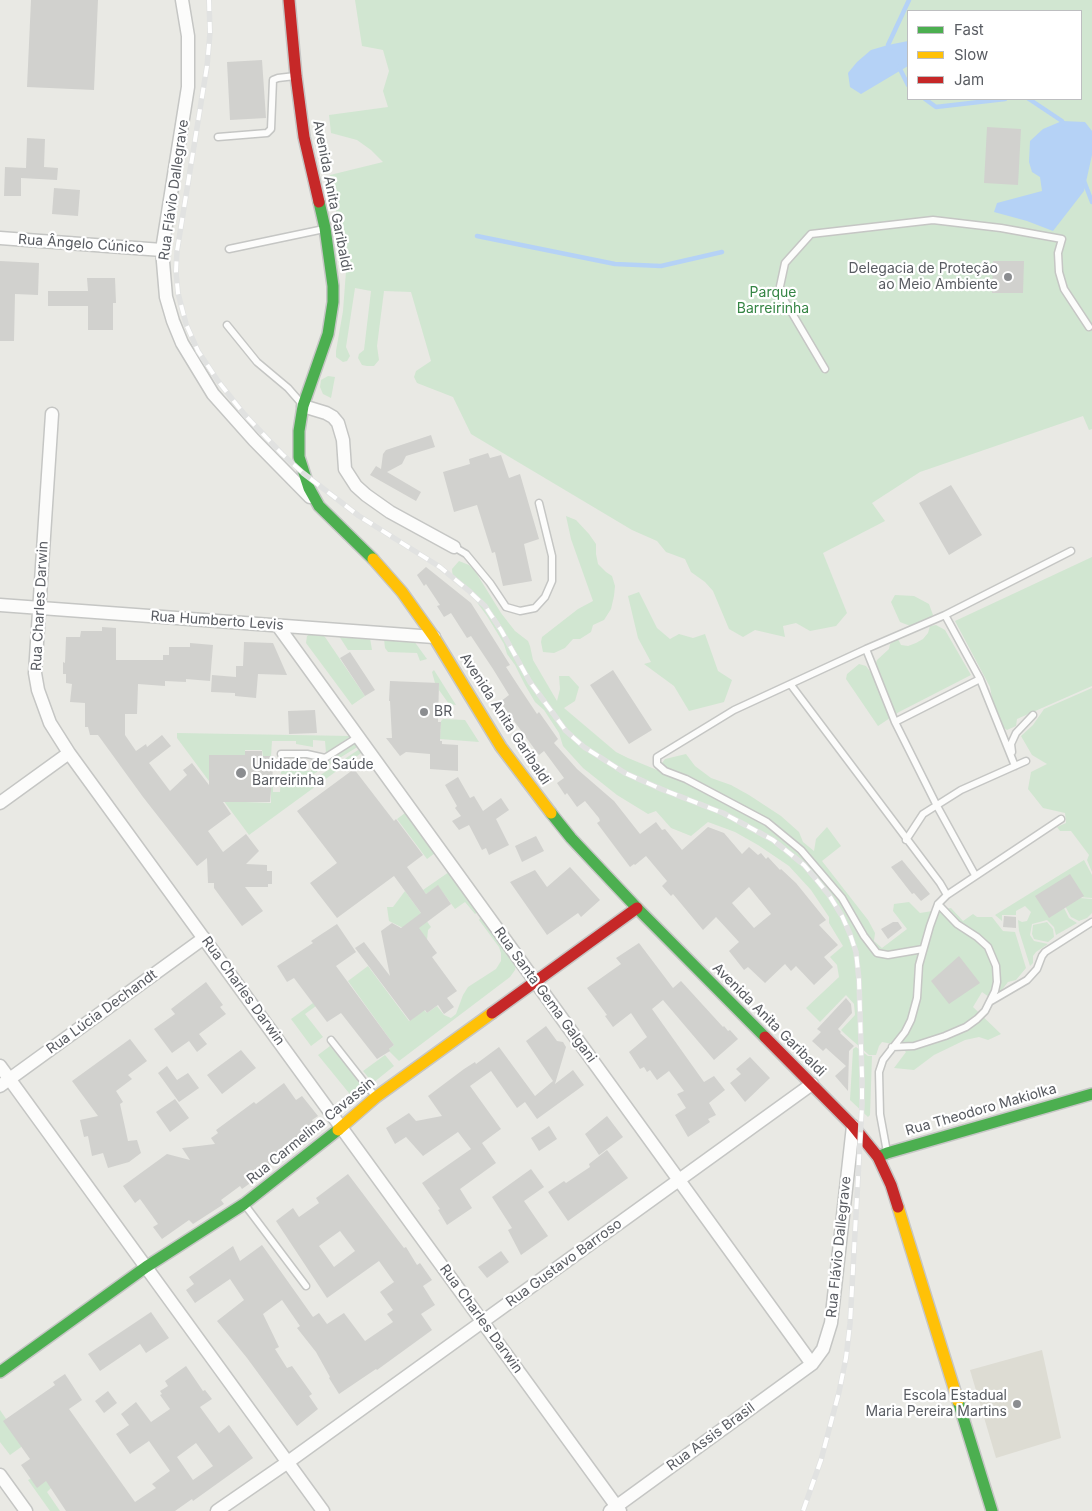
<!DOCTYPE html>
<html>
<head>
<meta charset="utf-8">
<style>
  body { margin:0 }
  #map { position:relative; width:1092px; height:1511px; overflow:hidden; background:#e9e9e4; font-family:Inter,sans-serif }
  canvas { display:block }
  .legend { position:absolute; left:907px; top:10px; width:175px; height:90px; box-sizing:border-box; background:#fff; border:1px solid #bdbec0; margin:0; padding:6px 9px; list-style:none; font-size:15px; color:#595c62 }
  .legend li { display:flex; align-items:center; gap:10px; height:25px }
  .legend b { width:25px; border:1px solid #bdbec0 }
</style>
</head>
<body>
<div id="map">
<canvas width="1092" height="1511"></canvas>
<ul class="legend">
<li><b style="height:6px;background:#4caf50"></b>Fast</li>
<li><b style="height:6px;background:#ffc107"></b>Slow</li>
<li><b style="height:6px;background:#c62828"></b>Jam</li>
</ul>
</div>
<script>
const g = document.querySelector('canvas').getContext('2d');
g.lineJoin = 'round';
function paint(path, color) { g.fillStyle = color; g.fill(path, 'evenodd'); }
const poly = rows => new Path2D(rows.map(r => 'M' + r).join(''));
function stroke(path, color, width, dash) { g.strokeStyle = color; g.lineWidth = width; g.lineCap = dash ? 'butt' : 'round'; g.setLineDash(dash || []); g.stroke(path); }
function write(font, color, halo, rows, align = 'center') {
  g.font = font + ' Inter,sans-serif'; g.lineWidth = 4.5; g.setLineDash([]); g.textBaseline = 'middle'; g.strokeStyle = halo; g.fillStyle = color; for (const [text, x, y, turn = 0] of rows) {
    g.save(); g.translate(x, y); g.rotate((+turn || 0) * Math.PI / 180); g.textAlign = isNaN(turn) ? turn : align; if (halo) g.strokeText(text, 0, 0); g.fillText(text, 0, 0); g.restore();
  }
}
const education = poly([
  [1042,1350,1061,1438,996,1458,970,1370]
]);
const green = poly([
  [355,0,1092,0,1092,429,1089,430,1083,416,920,472,872,503,885,521,823,553,847,613,836,626,810,631,796,623,783,626,785,637,755,630,743,637,729,629,713,591,705,582,691,572,685,559,666,552,657,541,632,530,471,434,453,397,417,383,414,377,416,371,431,361,411,292,384,291,377,346,379,360,374,366,367,366,362,365,358,358,359,354,364,350,371,291,355,288,346,347,350,356,347,361,343,362,336,357,336,351,343,311,346,271,330,175,383,162,371,150,357,140,331,133,329,115,388,107,383,91,389,71,383,50,362,46],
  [908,11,1081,11,1081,99,908,99],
  [328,376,335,377,331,398,323,394,320,387,321,380],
  [566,516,576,520,589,534,596,544,596,554,598,564,606,572,612,576,615,586,614,596,611,609,604,620,593,625,591,632,580,639,573,639,565,648,554,653,543,652,541,642,542,637,578,609,593,601,571,539],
  [1092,557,1092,686,1017,719,1016,726,1007,730,1000,725,992,698,990,687,955,621],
  [459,561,469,565,475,571,501,613,515,631,528,641,530,646,533,660,557,701,560,689,559,676,569,676,579,687,575,701,564,708,616,752,628,758,657,770,665,759,686,754,695,766,711,778,731,785,749,795,781,816,799,832,803,842,814,851,816,839,827,827,841,846,822,861,868,920,875,933,874,941,882,948,907,929,893,911,894,904,909,902,920,913,951,908,963,921,973,914,977,917,992,917,1003,931,1015,932,1026,968,1016,980,1008,982,1001,991,989,997,982,992,973,1007,1001,1034,988,1040,979,1037,965,1040,934,1055,914,1070,894,1068,906,1052,898,1045,882,1042,879,1046,876,1055,869,1055,845,1034,841,1030,855,1015,854,1004,846,995,820,1022,806,1008,839,977,837,965,830,957,843,946,829,923,829,917,811,890,789,866,758,845,735,832,708,822,691,836,671,828,656,811,648,814,617,795,583,768,563,746,559,733,544,710,535,702,525,685,515,665,507,654,504,644,487,616,473,597,453,580,452,569],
  [639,592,657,628,670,639,679,634,693,638,705,634,718,671,732,680,724,702,689,711,674,686,644,664,651,662,638,638,628,596],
  [895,595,914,596,929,604,933,615,926,621,913,627,900,622,891,602],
  [936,625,945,630,971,675,899,712,878,726,846,679,847,674,859,664,866,666,872,674,877,660,889,649,890,644,898,639,901,645,908,646,916,643,923,639,928,633,930,626],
  [310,634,322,635,325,637,365,696,352,705,306,643,307,636],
  [339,636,370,638,372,650,348,650],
  [384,639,414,641,427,659,420,661,417,653,388,652,385,648],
  [434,670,456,705,449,704,439,690,439,683,435,683,432,672],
  [1092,688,1092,872,1087,860,1089,855,1071,831,1060,831,1057,827,1066,823,1065,813,1043,808,1028,789,1031,772,1047,764,1032,755,1021,736,1033,725,1044,709],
  [443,719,465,720,479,742,440,739,441,721],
  [177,733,351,736,326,753,325,741,313,740,313,747,296,744,296,741,272,741,271,756,263,756,262,750,245,750,245,755,209,755,209,778,245,796,245,802,271,803,271,786,273,786,273,792,280,792,281,779,313,780,361,748,364,751,249,835,177,738],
  [356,742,359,746,312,775,281,774,281,771,311,771,311,764,324,765],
  [409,810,439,850,427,859,397,819],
  [1084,860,1092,875,1092,898,1067,896,1063,905,1064,908,1069,918,1077,923,1056,935,1054,927,1047,920,1032,924,1030,935,1034,941,1048,944,1036,952,1033,956,1033,963,1030,966,1019,931,1018,920,1022,922,1027,921,1031,912,1025,906,1016,911,1016,915,1002,915,1002,921,995,915],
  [449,872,478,912,475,914,465,902,455,909,438,886,426,894,423,890],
  [405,891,431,927,428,930,427,940,389,921,387,907,393,907],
  [1080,898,1092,899,1092,913,1087,918,1079,921,1071,917,1065,906],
  [481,917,517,961,515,970,510,977,399,1061,388,1050,394,1045,348,981,368,966,409,1021,424,1010,427,1013,437,1006,444,1015,451,1018,456,1014,463,995,468,987,496,969,501,961,501,953,499,947,479,920],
  [1047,922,1053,929,1054,937,1048,942,1034,939,1032,934,1033,925],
  [313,1003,316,1006,305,1014,323,1037,311,1046,291,1019],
  [330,1046,365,1089,353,1098,318,1055],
  [856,1047,868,1056,872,1056,870,1115,868,1117,850,1100,853,1049],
  [385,1055,394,1066,373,1083,363,1071],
  [0,1410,24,1445,10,1455,0,1442],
  [43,1472,53,1486,47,1492,60,1511,50,1511,28,1480]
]);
const water = poly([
  [908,41,908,66,861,94,850,87,848,73,857,62,871,50,888,45],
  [1062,121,1085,122,1092,131,1092,155,1084,191,1053,231,1027,221,994,212,997,203,1042,191,1040,177,1032,172,1029,162,1030,141,1043,129]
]);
const stream = poly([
  [890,49,888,45,909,0],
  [899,67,908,85],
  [925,99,936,107,1005,99],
  [1029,99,1062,121,1063,124],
  [1084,181,1092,202],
  [477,236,615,264,661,266,722,252]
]);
const building = poly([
  [31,0,98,0,94,90,27,87],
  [262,60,266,118,230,120,227,62],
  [987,127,1021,129,1018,185,984,183],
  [27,138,45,139,44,167,58,168,57,180,21,178,21,196,4,196,5,167,26,168],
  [54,188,80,190,78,216,52,214],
  [0,261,39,263,38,295,15,294,14,341,0,341],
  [993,261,1024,261,1023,293,992,293],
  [87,278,115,278,116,303,113,303,113,330,88,330,88,306,48,306,48,291,88,291],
  [431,435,435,447,406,456,402,464,387,472,421,492,416,501,370,475,376,466,381,469,383,454,386,450],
  [488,453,490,458,501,455,509,478,520,474,539,539,524,544,532,581,503,586,495,552,492,553,477,505,454,512,443,472,470,464,469,459],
  [951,485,982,535,949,555,919,503],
  [426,567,471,603,510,665,506,667,519,687,537,714,539,712,558,739,554,743,577,769,614,801,640,834,656,822,662,830,665,829,682,850,708,827,724,833,742,854,749,847,758,855,761,853,766,859,768,857,780,870,781,869,796,883,826,920,819,925,838,945,824,957,833,967,814,985,796,966,791,971,785,964,765,983,748,967,744,970,729,951,739,942,716,917,703,930,673,894,671,896,662,886,667,881,646,856,635,865,634,864,630,867,597,823,600,821,599,818,585,801,577,807,567,793,565,795,557,783,564,778,544,751,539,755,500,702,509,695,493,669,471,636,467,638,451,613,444,617,437,606,440,605,426,584,424,586,417,575],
  [749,887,771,914,754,928,732,903],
  [102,627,116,628,116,660,163,660,163,655,169,655,169,647,190,647,190,643,213,645,210,681,186,679,186,682,165,681,165,686,138,684,137,714,125,714,125,735,136,751,146,744,147,747,162,735,171,746,149,763,170,791,187,775,183,770,192,763,209,785,209,755,245,755,245,751,262,751,262,756,270,756,270,767,273,768,270,802,223,802,231,814,208,831,223,852,246,834,259,851,246,864,267,865,267,871,272,871,272,884,268,884,268,887,245,887,263,911,242,926,214,888,214,883,208,883,207,858,197,866,143,797,98,735,90,735,88,727,85,727,85,703,70,702,72,684,66,683,66,674,63,674,63,662,65,663,66,637,80,637,81,631,102,631],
  [244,642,273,643,287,675,258,674,256,698,235,696,235,693,211,692,212,675,236,677,236,666,243,666],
  [350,652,375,690,365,696,340,658],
  [613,670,652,730,629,744,590,685],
  [390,681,439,683,438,722,441,722,440,741,442,741,442,744,458,745,458,771,430,769,430,754,406,752,400,756,386,738,392,738,390,701,389,701],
  [315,710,317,733,289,734,288,711],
  [354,769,394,821,396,819,423,855,407,867,426,894,438,885,451,904,419,928,437,953,432,957,457,991,447,998,454,1007,444,1014,438,1005,427,1013,425,1010,410,1021,355,948,364,942,390,976,381,931,392,923,401,928,421,913,394,876,337,918,310,883,337,863,297,811],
  [458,777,470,798,474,796,483,811,501,798,509,810,496,819,509,845,489,855,486,848,482,850,469,825,459,830,452,821,461,816,455,808,457,806,445,785],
  [536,836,544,851,522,862,515,846],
  [902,860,930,894,921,901,914,893,912,894,891,867],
  [570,867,600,900,581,917,578,913,547,935,510,882,535,870,547,887],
  [1070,874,1084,896,1049,918,1035,896],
  [1004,916,1016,917,1016,928,1003,927],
  [893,922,898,922,902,928,888,939,881,929],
  [337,924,356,952,336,966,394,1045,389,1049,390,1051,377,1059,341,1013,327,1022,294,978,287,982,277,966,313,943,311,941],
  [639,943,673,988,681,981,723,1027,724,1026,728,1031,730,1030,738,1039,714,1060,663,1000,652,1009,704,1082,714,1076,725,1090,709,1103,716,1115,708,1119,710,1122,688,1137,675,1115,686,1108,677,1094,684,1091,669,1071,657,1080,650,1070,647,1072,644,1067,640,1069,629,1052,647,1037,631,1013,613,1027,605,1016,607,1015,587,988,621,964,616,958],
  [959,956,980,983,949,1004,931,981],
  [206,982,223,1005,220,1007,226,1014,199,1034,207,1044,197,1052,189,1041,172,1053,154,1029,175,1014,171,1009],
  [846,998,851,1004,852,1013,838,1029,841,1032,840,1033,854,1046,849,1051,848,1091,835,1076,846,1066,826,1048,823,1051,812,1041,821,1032,817,1029],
  [546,1026,557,1041,563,1042,566,1047,555,1084,573,1070,584,1085,537,1119,525,1102,517,1108,491,1071,470,1086,501,1129,482,1143,496,1163,460,1189,472,1208,447,1225,438,1210,440,1209,422,1183,471,1149,458,1132,423,1156,406,1137,395,1144,386,1128,409,1113,416,1121,442,1116,428,1096,464,1069,475,1062,476,1064,499,1047,535,1096,553,1081,526,1041],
  [130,1039,147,1061,128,1075,132,1079,116,1091,123,1102,120,1104,128,1141,137,1140,141,1153,129,1162,108,1168,103,1153,92,1156,88,1136,84,1137,80,1120,98,1116,72,1081],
  [241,1050,256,1068,222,1094,207,1075],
  [750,1057,770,1078,745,1102,730,1083,741,1074,736,1069],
  [167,1066,177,1080,188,1073,199,1088,179,1102,158,1073],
  [284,1083,296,1100,302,1096,318,1116,312,1120,319,1132,287,1155,286,1153,261,1172,263,1174,242,1189,240,1186,221,1200,224,1204,193,1224,189,1220,162,1239,153,1227,158,1224,140,1199,135,1203,123,1186,167,1154,190,1160,182,1148,215,1144,211,1138,218,1133,216,1130,254,1102,256,1104],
  [175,1099,189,1118,170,1132,156,1112],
  [607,1116,623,1137,599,1155,585,1134],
  [549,1126,557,1139,539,1151,531,1138],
  [607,1150,628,1178,568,1221,548,1192,564,1181,566,1183,590,1167,589,1164],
  [531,1169,544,1187,524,1201,548,1236,521,1255,508,1230,512,1228,492,1197],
  [348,1174,404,1248,406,1247,417,1265,420,1263,432,1280,423,1286,435,1305,421,1314,432,1330,377,1370,376,1369,339,1394,329,1378,330,1377,316,1352,297,1328,300,1326,282,1300,263,1314,279,1347,275,1349,287,1368,292,1366,312,1394,309,1396,318,1409,297,1426,247,1358,217,1321,244,1300,230,1279,195,1303,186,1290,194,1284,189,1277,233,1246,240,1261,262,1245,313,1317,319,1313,327,1324,344,1313,365,1341,393,1322,387,1314,393,1310,380,1292,394,1282,379,1261,327,1298,276,1221,293,1208,299,1217,319,1203,316,1198],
  [340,1231,355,1251,334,1267,319,1246],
  [501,1251,509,1262,487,1278,478,1267],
  [151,1312,169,1338,146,1353,140,1344,100,1371,88,1354],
  [186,1366,203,1391,205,1390,212,1399,200,1407,219,1433,229,1425,253,1458,193,1501,192,1499,175,1511,66,1511,46,1481,37,1488,21,1465,30,1459,3,1421,55,1385,53,1382,65,1374,82,1400,69,1409,135,1502,156,1488,152,1484,170,1471,149,1441,130,1454,116,1434,129,1425,121,1414,136,1402,151,1422,170,1409,160,1395,162,1394,160,1391,168,1386,165,1381],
  [196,1443,213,1466,193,1480,177,1457],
  [108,1391,117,1403,104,1413,95,1401]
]);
const lane = poly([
  [218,137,267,133,271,129,273,80,278,78,295,76],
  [229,249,324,229],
  [227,325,257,362,288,388,302,404],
  [825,369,779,291,785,263,811,234,933,220,1001,228,1062,239,1058,253,1059,272,1064,289,1089,327],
  [454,547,466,554,490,583,506,607,520,611,535,608,545,597,552,581,552,556,539,503],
  [866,649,895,722,937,806,975,875],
  [980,679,1015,766],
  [791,685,940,883,947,895,938,904,930,926,919,965,917,998,911,1020,905,1032,883,1060,879,1072,880,1114,887,1152],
  [895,722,980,679,945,615],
  [1012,752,1011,744,1016,733,1033,715],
  [281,754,307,754,325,758,358,737],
  [906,840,923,814,961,790,1026,761],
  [947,895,1061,819],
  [923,949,888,955,877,953,864,936,842,898,801,850,767,822,686,779,665,771,657,764,657,757,734,710,866,649,945,615,1071,551],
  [991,1001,1027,980,1037,969,1042,956,1045,952,1092,922],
  [331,1040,375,1096],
  [892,1047,914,1046,945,1036,966,1027,977,1019,985,1011,995,991,997,982,996,966,988,947,977,937,957,924,938,904],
  [245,1205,306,1286]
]);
const street = poly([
  [182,0,188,36,188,87,162,250,166,297,173,321,182,343,213,394,254,440,310,497],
  [0,238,162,250],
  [303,406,326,413,333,417,338,423,343,440,345,469,356,486,366,495,390,512,454,547],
  [52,414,35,673,38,690,50,723,69,753,620,1511],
  [0,605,434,637],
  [278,626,812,1364],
  [0,803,69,753],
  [0,1066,323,1511],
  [0,1086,204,938],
  [0,1475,26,1511],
  [217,1511,288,1462,812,1084],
  [610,1511,812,1364,823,1349,831,1323,853,1126]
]);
const fast = poly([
  [319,202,325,228,333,286,333,302,328,334,303,406,299,431,299,457,309,488,319,506,373,559],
  [551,813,571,838,637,908,765,1037],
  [878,1157,887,1153,1092,1094],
  [0,1372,146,1267,244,1204,338,1130],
  [958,1401,992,1511]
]);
const slow = poly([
  [373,559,402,592,434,637,501,747,551,813],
  [338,1130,376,1097,492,1013],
  [898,1207,958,1401]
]);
const jam = poly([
  [289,0,296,76,304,137,319,202],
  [492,1013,637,908],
  [765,1037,853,1126,878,1157,891,1185,898,1207]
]);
const rail = poly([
  [209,0,210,33,207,66,177,251,176,272,178,293,186,324,198,351,218,381,244,414,282,454,303,473,359,516,440,567,468,590,485,606,501,630,530,682,566,731,584,747,625,773,661,789,723,813,773,840,804,865,815,878,829,895,842,916,850,934,856,952,859,980,862,1077,862,1105,850,1324,846,1358,839,1392,821,1460,803,1511]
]);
const markers = [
  [1008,277,5,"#8b8d90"],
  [424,712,5,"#8b8d90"],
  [241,773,6,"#8b8d90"],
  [1017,1404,5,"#8b8d90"]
];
const streetNames = [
  ["Rua Flávio Dallegrave",174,190,-82],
  ["Avenida Anita Garibaldi",332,196,79],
  ["Rua Ângelo Cúnico",81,244,4],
  ["Rua Charles Darwin",40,606,-87],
  ["Rua Humberto Levis",217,621,4],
  ["Avenida Anita Garibaldi",505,719,57],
  ["Rua Charles Darwin",243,991,54],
  ["Rua Santa Gema Galgani",545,995,54],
  ["Rua Lúcia Dechandt",102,1012,-36],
  ["Avenida Anita Garibaldi",769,1020,45],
  ["Rua Theodoro Makiolka",981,1110,-16],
  ["Rua Carmelina Cavassin",311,1131,-39],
  ["Rua Flávio Dallegrave",839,1247,-84],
  ["Rua Gustavo Barroso",564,1263,-36],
  ["Rua Charles Darwin",481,1319,54],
  ["Rua Assis Brasil",711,1437,-36]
];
const poiNames = [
  ["Delegacia de Proteção",998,269],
  ["ao Meio Ambiente",998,285],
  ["BR",434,712,"left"],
  ["Unidade de Saúde",252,765,"left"],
  ["Barreirinha",252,781,"left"],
  ["Escola Estadual",1007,1396],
  ["Maria Pereira Martins",1007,1412]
];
const parkNames = [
  ["Parque",773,293],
  ["Barreirinha",773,309]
];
paint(education, '#dddcd3');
paint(green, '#d1e6d1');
paint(water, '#b5d2f6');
stroke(stream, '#b5d2f6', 4.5);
paint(building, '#d1d1ce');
stroke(lane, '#c5c6c4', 9);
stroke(street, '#c5c6c4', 15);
stroke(fast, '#c6c6c5', 14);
stroke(slow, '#c6c6c5', 14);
stroke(jam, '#c6c6c5', 14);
stroke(lane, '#fcfcfb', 6);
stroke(street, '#fcfcfb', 12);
stroke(fast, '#4caf50', 11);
stroke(slow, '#ffc107', 11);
stroke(jam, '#c62828', 11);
stroke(rail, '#e1e2e1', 5.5);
stroke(rail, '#fff', 4, [11]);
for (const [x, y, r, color] of markers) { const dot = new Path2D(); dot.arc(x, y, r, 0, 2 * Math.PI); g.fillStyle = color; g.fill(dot); stroke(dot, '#fff', 2); }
write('14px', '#595c62', '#fff', streetNames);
write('14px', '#595c62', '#fff', poiNames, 'right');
write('14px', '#358544', '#fff', parkNames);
</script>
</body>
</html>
